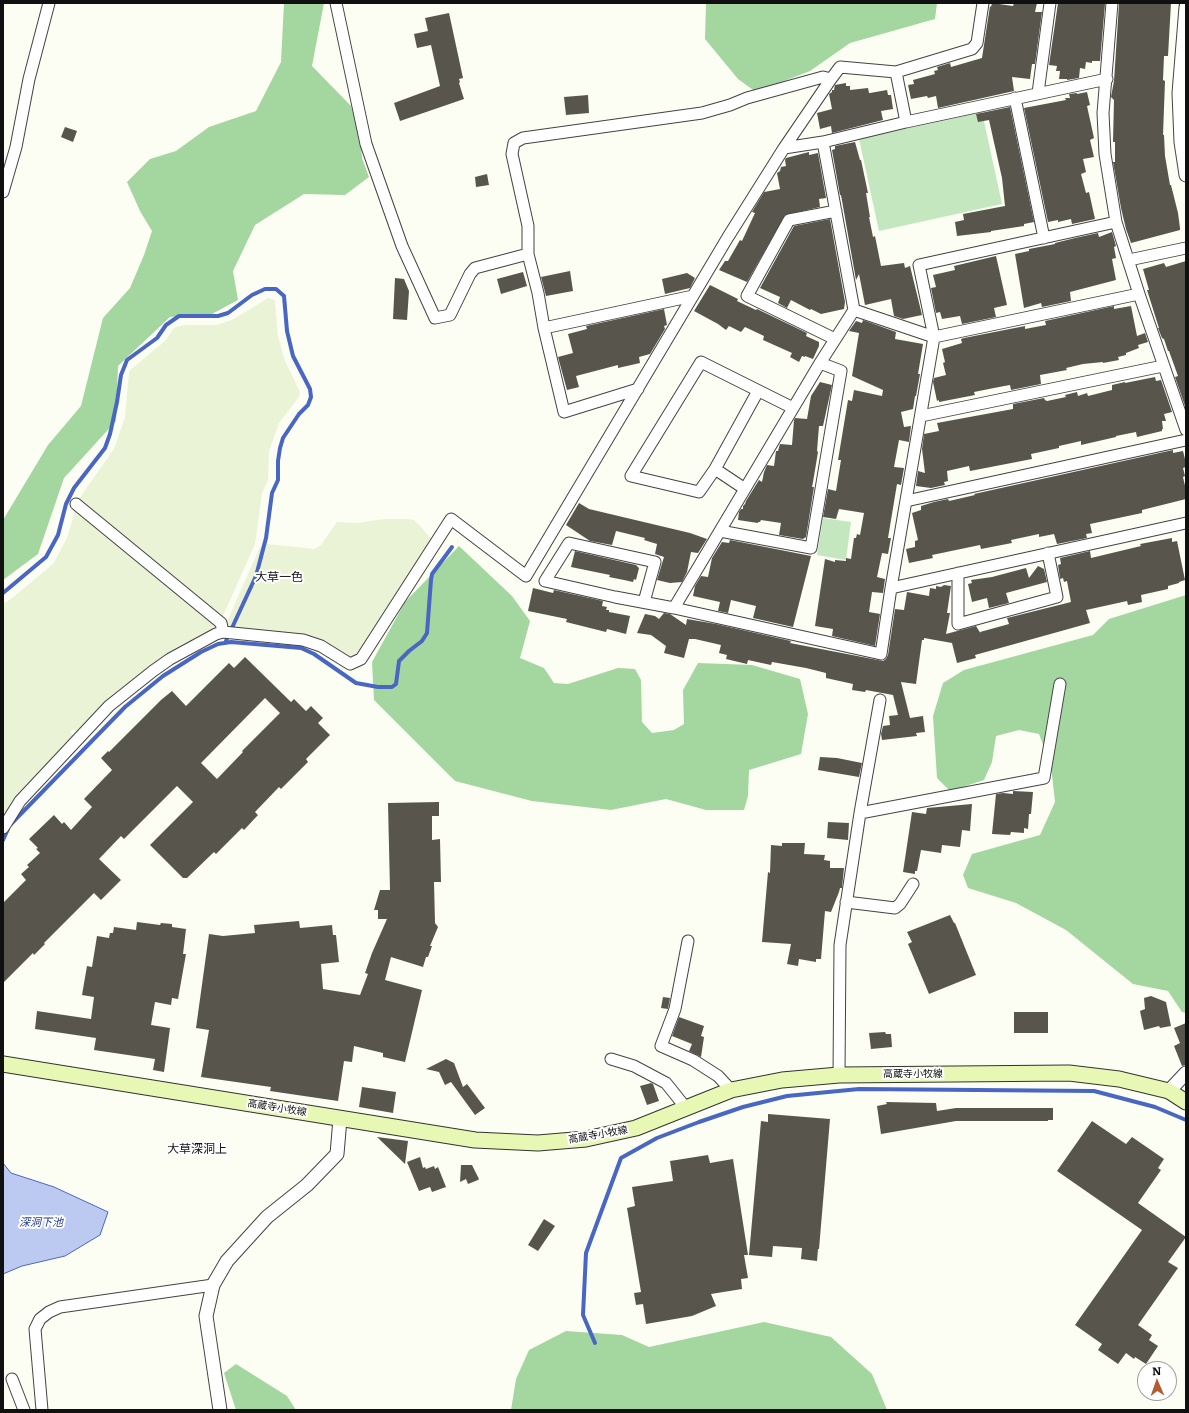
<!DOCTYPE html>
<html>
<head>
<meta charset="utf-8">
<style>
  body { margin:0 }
  #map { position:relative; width:1189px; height:1413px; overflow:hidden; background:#fcfef4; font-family:Literata,serif }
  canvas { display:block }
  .frame { position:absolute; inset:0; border:4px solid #101010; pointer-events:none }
  .north { position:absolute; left:1137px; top:1361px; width:40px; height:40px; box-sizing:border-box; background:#fff; border:1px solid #9f9f9f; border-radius:50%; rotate:358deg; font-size:11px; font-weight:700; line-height:16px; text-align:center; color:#101010 }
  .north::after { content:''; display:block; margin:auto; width:14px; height:18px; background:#b65c32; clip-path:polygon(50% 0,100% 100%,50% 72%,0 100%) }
</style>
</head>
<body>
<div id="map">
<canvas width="1189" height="1413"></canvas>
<div class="frame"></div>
<div class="north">N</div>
</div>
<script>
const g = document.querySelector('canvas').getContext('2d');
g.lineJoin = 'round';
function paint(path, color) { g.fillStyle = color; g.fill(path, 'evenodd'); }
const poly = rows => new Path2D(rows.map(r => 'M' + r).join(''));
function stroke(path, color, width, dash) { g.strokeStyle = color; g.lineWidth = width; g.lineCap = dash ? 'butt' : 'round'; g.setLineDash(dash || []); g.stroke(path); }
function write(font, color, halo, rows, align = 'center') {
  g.font = font + ' Literata,"Noto Sans JP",serif'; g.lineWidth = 4; g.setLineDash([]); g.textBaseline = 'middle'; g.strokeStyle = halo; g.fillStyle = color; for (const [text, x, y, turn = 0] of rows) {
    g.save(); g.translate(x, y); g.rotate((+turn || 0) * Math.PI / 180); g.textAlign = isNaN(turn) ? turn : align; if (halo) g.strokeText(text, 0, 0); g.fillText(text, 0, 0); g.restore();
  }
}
const farmland = poly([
  [268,298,273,299,275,301,278,337,285,361,300,392,299,397,279,423,269,451,268,480,262,493,255,544,223,616,216,617,79,500,83,493,114,449,125,417,129,372,130,370,165,341,173,329,176,327,185,325,215,325,223,323,232,320],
  [75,511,78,511,218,625,215,631,172,651,162,657,130,684,79,734,74,729,70,732,76,738,3,814,3,604,11,599,53,564,67,538],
  [384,519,408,519,414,520,422,528,431,539,433,543,355,660,326,645,236,631,227,627,226,624,260,547,267,544,314,549,320,546,337,522,357,523]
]);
const green = poly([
  [982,112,1002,204,879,231,859,139],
  [823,518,851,522,846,560,817,555]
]);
const forest = poly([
  [284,3,324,3,312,66,351,106,360,136,362,158,369,177,345,195,304,194,255,225,233,271,238,300,212,314,170,317,118,366,116,421,64,478,38,554,3,580,3,520,48,445,81,406,103,318,130,288,144,255,152,231,140,211,127,182,150,159,176,151,209,127,256,111,281,62],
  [706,3,937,3,935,19,850,43,810,71,756,92,738,79,705,39],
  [459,546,512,596,530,621,520,658,544,668,554,683,568,684,618,668,635,669,641,680,642,722,652,733,674,730,684,724,683,690,698,663,752,665,800,679,808,714,801,754,749,770,748,796,744,810,706,810,666,799,611,810,532,801,455,781,374,700,372,662,405,602],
  [1186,595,1186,1013,1182,1012,1168,991,1133,984,1066,930,1016,903,968,888,963,875,972,854,1040,835,1055,802,1051,766,1039,734,1019,730,996,736,992,762,984,780,950,791,937,778,933,716,943,683,964,670,1093,635,1109,619],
  [764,1322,831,1337,872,1374,887,1410,511,1410,516,1379,529,1350,566,1331,622,1335,649,1347],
  [236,1364,287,1396,296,1410,236,1410,224,1373]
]);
const water = poly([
  [3,1163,11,1173,54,1187,108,1212,100,1235,65,1256,22,1266,3,1274,3,1163]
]);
const stream = poly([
  [3,593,46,557,58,535,66,504,74,488,105,448,110,434,117,402,121,375,127,360,157,338,166,325,179,316,218,316,228,313,252,295,265,289,276,289,284,296,287,331,293,356,310,389,311,397,308,405,299,414,283,438,280,448,278,461,278,480,272,493,266,538,256,576,225,643],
  [11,824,125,707,163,676,201,652,218,644,231,642,301,648,314,654,356,683,378,687,392,687,396,684,399,661,409,651,422,641,427,633,431,580,432,574,452,547],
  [3,840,8,829],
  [595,1343,583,1315,586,1253,621,1158,657,1138,699,1122,743,1107,787,1096,859,1089,1094,1091,1155,1107,1186,1120]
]);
const building = poly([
  [992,3,1013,6,1014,3,1037,3,1035,12,1042,12,1035,64,1032,64,1030,79,1012,77,1014,91,938,108,936,96,928,98,927,96,911,99,908,85,914,84,913,80,935,74,934,71,938,70,937,67,950,63,951,67,982,58,990,6,991,7],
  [1058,3,1105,4,1100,61,1092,61,1092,63,1086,62,1085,69,1080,68,1079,78,1067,80,1067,79,1059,79,1060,71,1056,71,1057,66,1049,65],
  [1120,3,1171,3,1168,56,1164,56,1163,80,1165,81,1163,135,1164,135,1165,156,1170,185,1171,185,1178,213,1180,228,1180,230,1131,243,1126,229,1121,208,1113,162,1115,162,1115,142,1113,142,1114,100,1111,97,1114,81,1119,4],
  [449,13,463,78,459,79,460,82,459,83,464,99,400,121,394,103,440,86,431,45,417,48,414,34,428,31,425,18],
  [846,83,846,86,850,86,850,90,868,88,869,93,870,93,887,90,888,95,891,95,893,109,881,111,883,120,832,133,831,126,820,129,817,113,832,109,829,94,832,92,832,90,834,90,835,85],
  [1087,92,1090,105,1087,106,1094,138,1090,140,1094,157,1083,159,1086,172,1081,174,1086,193,1089,192,1095,219,1072,224,1071,219,1058,222,1058,220,1048,222,1024,108,1066,100,1065,98,1070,98,1069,94,1077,93,1077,94],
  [588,95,589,113,566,115,564,97],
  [1010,107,1034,222,1024,224,1024,226,991,231,991,232,957,236,955,222,964,220,963,214,1005,206,1002,178,989,120,978,122,976,114],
  [65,127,77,131,73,142,61,137],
  [855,142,860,160,861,160,868,193,866,193,870,217,869,217,873,237,875,236,881,266,904,263,905,268,910,266,922,315,903,319,894,316,891,299,865,305,859,274,856,280,841,195,840,195,832,150,835,149,835,146],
  [809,152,809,155,818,153,826,198,819,199,820,207,785,215,747,282,719,270,725,261,728,261,740,240,742,241,755,213,752,212,764,192,780,189,777,173,780,171,781,167,786,166,785,160,786,158],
  [487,174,489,185,476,187,475,177],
  [830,219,845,302,844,309,821,314,811,309,810,310,791,300,787,308,778,303,780,297,760,288,794,226],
  [1112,232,1116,246,1114,247,1116,258,1112,259,1116,280,1070,292,1071,301,1042,307,1041,303,1024,308,1015,254,1029,251,1029,249,1055,244,1055,243,1075,238,1098,233,1099,237],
  [996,256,1007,305,994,308,996,317,962,324,960,316,942,319,940,312,936,313,931,288,936,287,933,275,955,270,954,266],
  [1186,261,1186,409,1175,377,1178,376,1169,351,1168,351,1164,339,1162,338,1158,328,1159,328,1147,290,1149,290,1143,269,1164,263,1166,267],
  [570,271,573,291,546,296,541,277],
  [523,272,527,286,501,294,497,279],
  [687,273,695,278,690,288,665,294,662,279],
  [395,278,404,279,409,291,407,320,393,319],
  [710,285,738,299,737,301,756,310,757,309,807,333,806,336,819,342,819,346,813,359,805,356,805,357,802,356,799,362,790,357,792,353,763,340,764,336,745,327,741,332,729,326,726,330,718,324,694,311],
  [1114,306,1114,309,1131,306,1137,336,1145,333,1148,342,1138,345,1139,348,1126,353,1126,355,1118,357,1119,360,1103,363,1103,362,1083,364,1066,368,1067,370,1040,375,1041,384,1011,390,1010,385,999,387,974,392,975,395,939,402,939,400,937,401,933,382,934,378,946,375,943,363,945,362,942,349,962,343,961,339,964,338,1025,326,1025,329,1046,325,1045,321],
  [664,309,667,325,664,326,665,329,650,354,639,357,640,363,618,368,618,365,576,376,579,387,567,390,558,357,573,353,568,334,587,329,586,326],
  [863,320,896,332,895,339,923,344,918,374,920,374,916,396,915,396,913,409,901,412,904,427,911,426,909,442,899,440,894,467,904,468,901,485,897,484,888,538,891,538,888,554,882,553,877,577,885,579,883,593,872,592,869,612,880,614,875,646,832,636,833,629,815,626,825,559,835,562,835,560,846,561,846,558,851,559,854,538,856,538,857,534,860,535,864,513,839,509,836,519,823,517,828,489,836,491,841,460,838,460,848,400,852,401,854,390,882,396,883,390,852,376,859,333,849,331,856,321,862,323],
  [1155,377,1156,381,1161,380,1172,412,1164,414,1166,421,1162,421,1163,429,1162,429,1162,431,1137,437,1136,432,1116,436,1116,437,1081,445,1081,441,1059,446,1059,448,1031,454,1032,459,970,471,969,466,947,471,948,481,944,482,945,485,931,488,916,486,918,471,925,473,922,449,924,434,939,431,937,423,1013,409,1013,404,1044,398,1045,400,1047,401,1066,397,1065,395,1077,392,1078,396,1087,393,1088,396,1112,390,1112,385,1125,382,1125,383],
  [820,382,832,385,823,426,819,426,817,451,818,452,813,482,812,487,814,487,806,537,803,539,779,535,781,523,761,520,760,522,758,522,758,523,738,520,739,512,741,509,743,509,743,506,745,504,746,501,759,480,762,482,764,472,767,465,774,466,776,451,778,451,780,444,792,445,794,420,795,418,807,419,811,396],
  [1173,450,1173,453,1183,451,1186,463,1186,467,1183,468,1185,476,1183,477,1186,490,1186,499,1142,510,1142,513,1090,524,1092,533,1086,534,1087,538,1057,544,1054,534,1039,537,1039,534,1011,540,1012,543,981,549,980,545,932,555,933,558,909,563,906,549,915,547,915,541,918,540,912,513,921,510,921,506,934,502,948,499,949,501,975,495,974,494],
  [579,503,589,509,690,533,707,539,698,553,691,552,687,572,682,582,670,583,657,580,664,557,655,554,657,544,644,540,645,538,616,531,612,545,590,541,566,525],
  [1172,538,1172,542,1177,541,1185,580,1179,582,1179,583,1168,586,1168,589,1141,595,1142,602,1128,605,1127,601,1086,610,1090,623,975,655,976,658,957,663,952,643,924,638,924,640,922,640,916,684,901,682,910,718,923,716,925,732,916,733,917,736,882,740,881,734,883,726,890,725,889,716,898,715,893,695,866,690,865,692,852,690,853,684,826,678,826,673,806,668,772,662,771,665,748,660,747,664,726,659,727,655,719,653,721,645,695,639,689,639,684,658,664,653,666,646,651,635,637,633,645,614,655,616,659,619,664,613,670,614,686,625,687,619,716,624,791,641,790,643,883,661,886,659,888,655,895,609,904,610,907,592,929,596,930,588,936,589,936,586,941,587,944,585,951,586,947,613,950,613,946,634,976,626,981,634,980,632,1009,624,1007,618,1071,602,1067,581,1064,582,1063,578,1060,579,1058,565,1061,564,1060,558,1090,551,1091,558,1141,546,1140,544],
  [730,540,811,556,793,627,753,618,756,606,731,600,728,613,718,611,720,602,693,596,695,586,701,576,708,577,712,558,722,542,729,543],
  [575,551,636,565,639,568,636,580,634,579,633,582,624,580,609,577,610,575,571,567],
  [1038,566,1044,569,1047,582,1006,593,1009,603,989,608,987,598,972,602,968,584,972,583,971,580,992,577,1026,568,1029,578],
  [533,588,553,593,554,590,603,601,602,606,607,607,606,610,609,610,609,612,630,616,626,634,607,629,606,632,566,622,567,619,528,611],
  [245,657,291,702,294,699,306,711,311,706,323,718,318,723,330,735,306,759,308,762,281,789,279,787,255,812,258,815,244,830,242,828,216,854,214,852,187,878,183,878,150,845,193,802,177,786,124,839,121,836,99,859,121,880,101,900,94,893,44,943,45,944,34,955,33,953,3,983,3,903,26,880,21,874,29,867,27,865,40,853,36,849,38,848,29,839,54,815,62,824,64,822,71,830,92,807,84,799,112,770,101,758,108,751,109,752,161,700,172,691,186,706,229,663,234,668],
  [265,698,280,713,242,751,243,752,217,779,201,763],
  [820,757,837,758,862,763,859,777,818,770],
  [1013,791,1033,792,1031,814,1029,814,1028,829,1024,828,1024,833,1011,832,1010,835,992,834,996,794,1003,793,1013,794],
  [439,802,439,816,432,816,432,840,440,839,441,882,434,882,435,923,438,927,430,946,432,946,428,957,426,957,423,967,391,957,385,980,422,990,405,1062,383,1057,383,1053,354,1046,352,1062,344,1061,338,1101,270,1091,271,1087,201,1077,209,1030,196,1028,209,934,223,936,255,933,254,925,299,921,300,928,332,925,333,935,336,935,339,962,321,964,323,989,360,995,368,974,365,973,372,953,387,919,378,919,378,910,374,910,380,890,390,890,388,803],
  [972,804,970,831,962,830,960,847,942,845,941,853,921,850,917,871,915,871,915,874,903,872,912,812,926,814,927,808],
  [828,822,849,823,848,840,827,838],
  [782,843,805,843,804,854,825,855,824,860,830,861,830,868,844,868,842,888,840,888,839,892,831,912,825,911,821,959,816,959,816,962,799,959,798,966,787,964,791,944,762,942,768,872,770,873,771,845,782,846],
  [950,915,954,923,955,923,976,975,929,994,908,944,912,942,907,932],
  [137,922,160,925,161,923,172,924,172,927,186,929,183,954,186,954,178,999,172,998,171,1005,155,1002,151,1025,170,1028,164,1072,153,1070,155,1059,94,1050,96,1038,35,1029,37,1011,91,1019,94,997,82,995,87,966,92,967,97,936,109,938,110,933,113,933,114,927,136,930],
  [1151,996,1166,1002,1171,1026,1160,1028,1159,1026,1144,1030,1140,1011,1145,1009,1144,998],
  [663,997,670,998,668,1009,661,1008],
  [1014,1012,1048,1012,1048,1033,1014,1033],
  [679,1017,704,1026,701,1036,704,1037,701,1057,689,1051,692,1044,672,1036],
  [1186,1023,1186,1065,1182,1066,1174,1046,1180,1043,1174,1028],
  [885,1032,886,1034,891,1034,892,1047,871,1049,869,1033],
  [446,1059,454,1063,463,1087,467,1084,485,1108,475,1115,451,1082,445,1085,439,1072,426,1069],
  [651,1083,653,1084,659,1101,647,1105,640,1086],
  [362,1087,396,1092,393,1113,359,1107],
  [886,1102,936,1103,937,1111,956,1108,1053,1108,1053,1120,1048,1120,1048,1121,956,1121,881,1134,877,1106,887,1104],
  [768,1114,830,1119,819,1249,818,1249,817,1261,801,1259,802,1248,773,1246,772,1257,749,1255,761,1121,768,1122],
  [1092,1121,1126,1144,1132,1137,1164,1159,1158,1168,1161,1170,1138,1203,1186,1237,1168,1262,1178,1268,1138,1325,1152,1335,1149,1340,1158,1346,1146,1364,1135,1357,1134,1359,1126,1353,1118,1364,1098,1350,1102,1344,1075,1325,1142,1230,1057,1171],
  [377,1137,408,1141,405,1164],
  [708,1155,710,1163,733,1159,748,1255,744,1255,748,1278,741,1279,742,1289,711,1294,716,1306,692,1316,646,1324,643,1304,636,1305,634,1293,641,1292,627,1208,635,1206,632,1187,673,1181,670,1161],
  [420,1157,423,1168,425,1167,426,1169,434,1166,435,1169,438,1167,446,1187,432,1192,430,1187,419,1191,407,1162],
  [461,1165,472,1165,479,1179,478,1180,468,1184,466,1179,460,1182],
  [544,1219,555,1226,538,1251,528,1245]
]);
const minor = poly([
  [336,3,366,144,402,246,435,318,450,315,470,274,475,268,528,254],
  [1112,3,1103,113,1105,154,1116,222,1139,294,1186,430],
  [896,72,906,122],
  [1038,93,1050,3],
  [1015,98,1044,238],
  [823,142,854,310,934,337,1139,294],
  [784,148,823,142,906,122,1107,79],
  [3,192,16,147,29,79,49,3],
  [1129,260,1186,248],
  [544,328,693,296],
  [835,339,747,296,789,220,836,211],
  [638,389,564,412,544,328,538,293,528,254,528,226,512,154,514,143,523,138,702,113,730,105,747,98,823,77,831,79],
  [921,416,1163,366],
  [715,469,758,391],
  [745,489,715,469,699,492,631,476,701,362,793,408],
  [906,501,1186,440],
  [76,504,221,623,223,632],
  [720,531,811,548,841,371,820,363],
  [958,573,958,624,1057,597,1048,553],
  [891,588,1186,523],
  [644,602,655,562,569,543,545,581,615,597,674,608,881,654,891,588,934,337,919,265,1116,222],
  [674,608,820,363,854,310],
  [860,813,1044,778,1060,684],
  [3,828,20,801,109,706,153,671,170,659,216,634,223,632,303,640,321,646,350,664,361,659,451,519,526,576,728,237,784,148,831,79,840,67,896,72,972,49,977,43,983,3],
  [846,902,895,908,900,904,913,884],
  [688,941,675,1009,661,1046,693,1060,718,1076,731,1090],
  [611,1059,634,1066,666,1083,686,1108],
  [839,1075,840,945,860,813,880,700],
  [12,1379,24,1410],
  [42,1410,35,1329,40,1319,49,1312,60,1307,213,1285]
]);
const tertiary = poly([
  [1186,7,1179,93,1181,142,1186,175],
  [1169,1091,1186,1073],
  [220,1410,206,1316,213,1285,227,1261,267,1217,307,1185,337,1154,340,1119]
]);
const secondary = poly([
  [3,1064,475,1140,538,1143,586,1139,636,1128,731,1090,782,1080,839,1075,1069,1073,1119,1079,1169,1091,1186,1102]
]);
const streetNames = [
  ["高蔵寺小牧線",913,1074],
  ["高蔵寺小牧線",277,1108,9],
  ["高蔵寺小牧線",598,1135,-10]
];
const waterNames = [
  ["深洞下池",41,1223]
];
const quarterNames = [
  ["大草一色",279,577],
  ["大草深洞上",197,1149]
];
paint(farmland, '#eaf3d5');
paint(green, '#c5e7bf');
paint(forest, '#a4d6a0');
paint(water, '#bccaf2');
stroke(water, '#4966c3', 1);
stroke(stream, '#4966c3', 4);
paint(building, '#58554d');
stroke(minor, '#434343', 13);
stroke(tertiary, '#434343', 15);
stroke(secondary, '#323232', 17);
stroke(minor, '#fff', 11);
stroke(tertiary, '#fff', 13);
stroke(secondary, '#e7f8b4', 15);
write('10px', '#101010', '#fff', streetNames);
write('italic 11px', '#223999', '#fff', waterNames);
write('12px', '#101010', '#fff', quarterNames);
</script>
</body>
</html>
